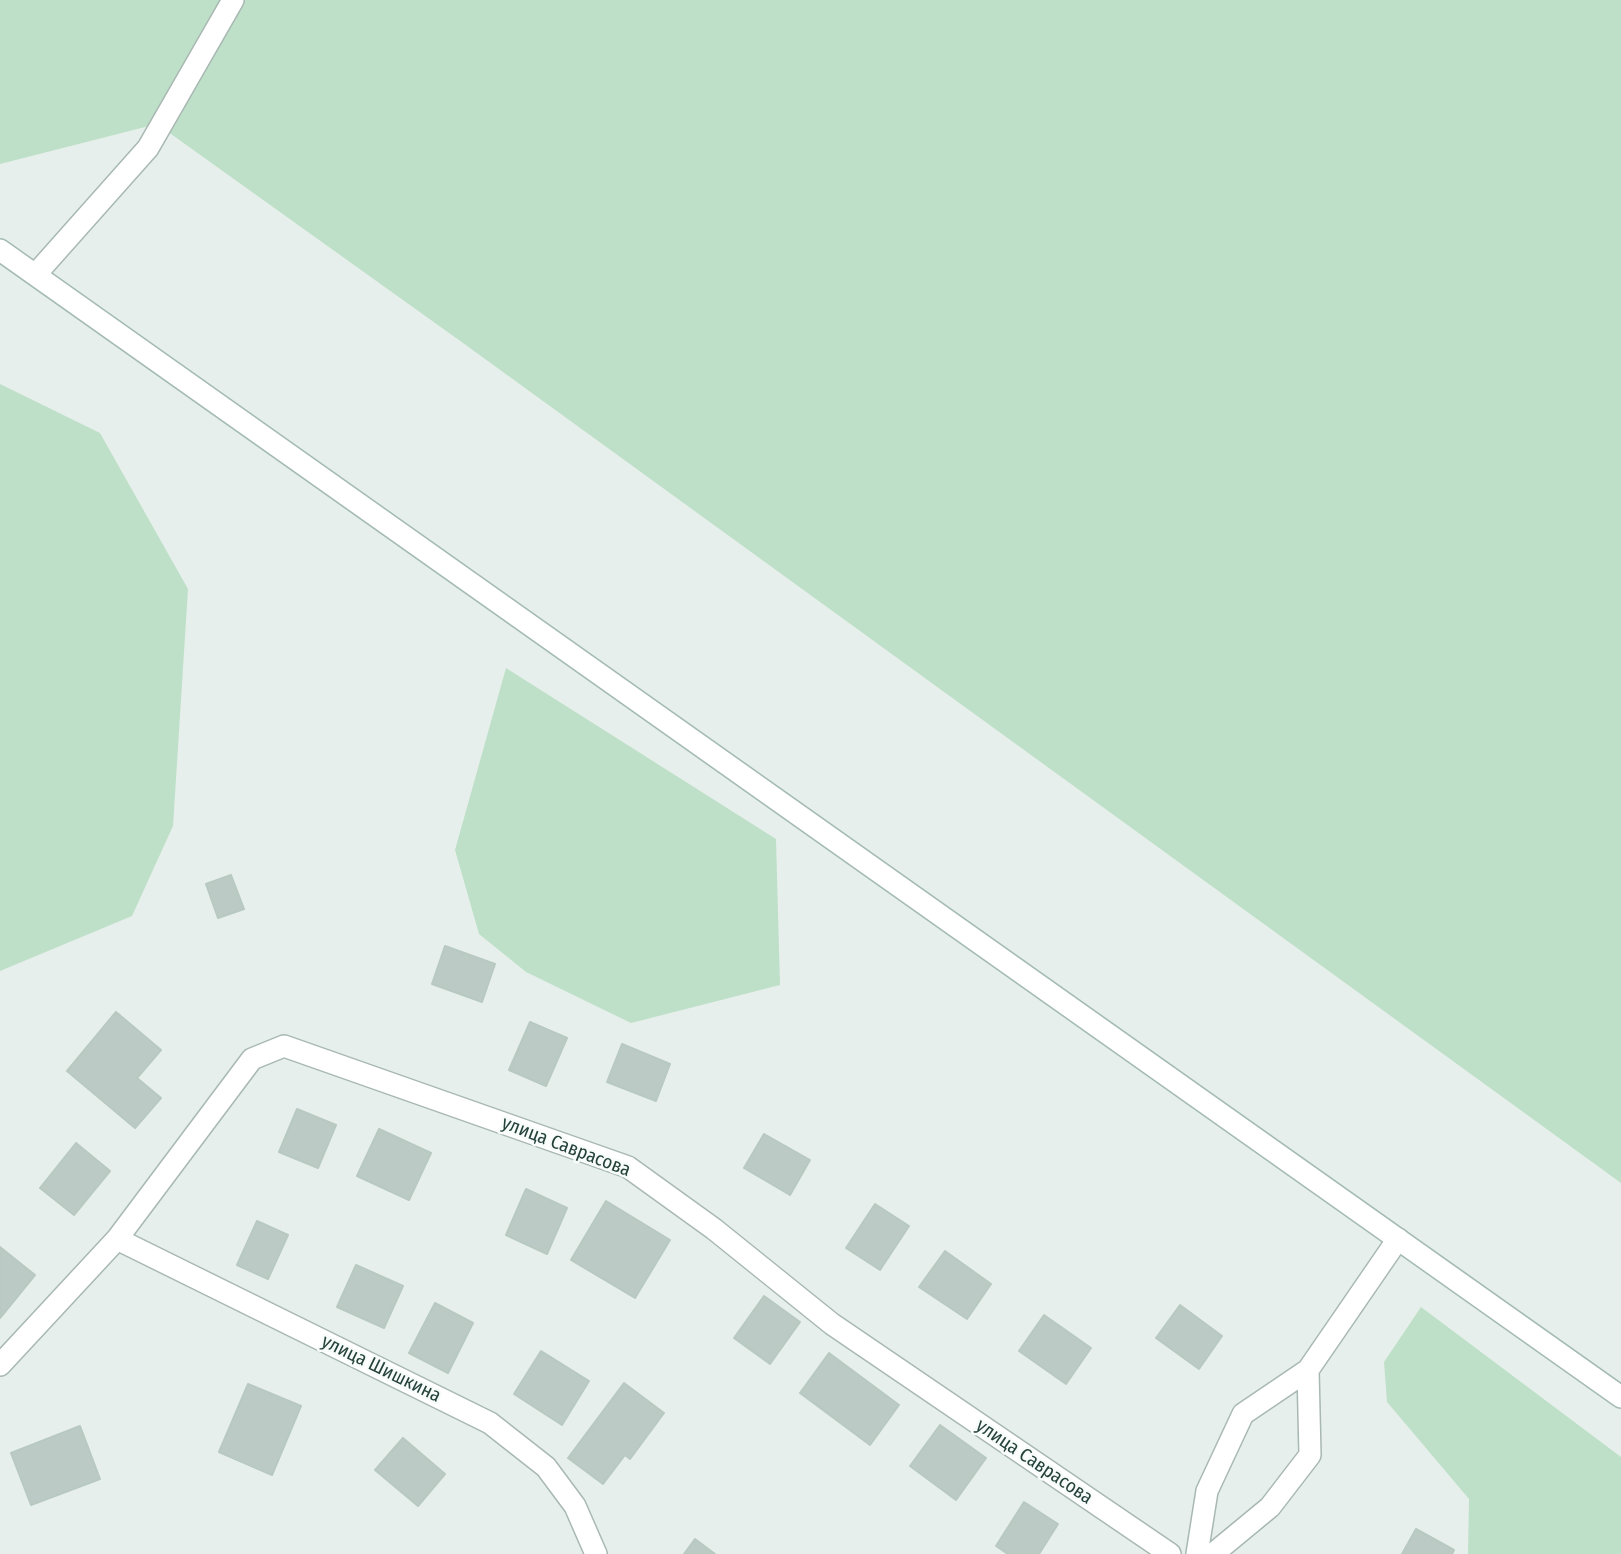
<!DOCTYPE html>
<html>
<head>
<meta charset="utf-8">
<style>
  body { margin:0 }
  canvas { display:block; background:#e6efeb }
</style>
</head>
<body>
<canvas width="1621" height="1554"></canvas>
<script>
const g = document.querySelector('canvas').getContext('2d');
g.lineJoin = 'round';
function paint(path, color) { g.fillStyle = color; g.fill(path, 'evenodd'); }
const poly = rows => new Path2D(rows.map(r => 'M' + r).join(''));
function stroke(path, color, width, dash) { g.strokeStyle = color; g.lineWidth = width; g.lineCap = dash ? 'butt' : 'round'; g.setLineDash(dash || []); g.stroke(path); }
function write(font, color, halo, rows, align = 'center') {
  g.font = font + ' "Fira Sans Condensed",sans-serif'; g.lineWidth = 5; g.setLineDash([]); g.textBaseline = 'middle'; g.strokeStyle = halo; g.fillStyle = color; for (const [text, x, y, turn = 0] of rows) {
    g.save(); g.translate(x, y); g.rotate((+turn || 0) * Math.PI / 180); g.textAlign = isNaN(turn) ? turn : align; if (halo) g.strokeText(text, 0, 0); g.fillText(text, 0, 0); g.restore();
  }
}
const green = poly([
  [0,0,1621,0,1621,1183,463,343,157,124,0,164],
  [0,384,100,433,188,589,173,826,132,916,0,971],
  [506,668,776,839,780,985,631,1023,526,972,479,934,455,850],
  [1421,1307,1621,1457,1621,1554,1468,1554,1469,1499,1387,1402,1384,1362]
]);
const building = poly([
  [231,875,244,909,218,918,206,884,231,875],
  [445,946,495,964,482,1002,432,984,445,946],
  [116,1012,161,1050,137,1078,161,1098,135,1128,67,1071,116,1012],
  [530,1022,567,1038,546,1086,509,1070,530,1022],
  [622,1044,670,1064,656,1101,607,1082,622,1044],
  [297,1109,336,1125,318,1168,279,1152,297,1109],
  [379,1129,431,1153,409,1200,357,1176,379,1129],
  [764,1134,810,1160,790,1195,744,1168,764,1134],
  [76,1143,110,1171,74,1215,40,1188,76,1143],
  [526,1189,567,1208,547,1254,506,1235,526,1189],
  [606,1201,670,1240,635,1298,571,1260,606,1201],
  [875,1204,909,1226,880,1270,846,1248,875,1204],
  [257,1221,288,1235,268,1279,237,1265,257,1221],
  [0,1247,35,1275,0,1318,0,1247],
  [945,1251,991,1284,967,1319,919,1287,945,1251],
  [356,1265,403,1286,384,1328,337,1307,356,1265],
  [764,1296,800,1322,770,1364,734,1338,764,1296],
  [435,1303,473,1323,448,1373,409,1353,435,1303],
  [1180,1305,1222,1336,1199,1369,1156,1338,1180,1305],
  [1044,1315,1091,1348,1066,1384,1019,1351,1044,1315],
  [541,1351,589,1381,562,1425,514,1394,541,1351],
  [829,1353,899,1405,870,1445,800,1393,829,1353],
  [624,1383,664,1413,630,1459,625,1455,603,1484,568,1458,624,1383],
  [248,1384,301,1406,272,1475,219,1452,248,1384],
  [940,1425,986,1458,956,1500,910,1466,940,1425],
  [80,1426,100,1479,31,1505,11,1453,80,1426],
  [403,1438,445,1474,418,1506,375,1470,403,1438],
  [1024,1502,1058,1524,1039,1554,1008,1554,996,1546,1024,1502],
  [1416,1529,1454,1550,1452,1554,1402,1554,1416,1529],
  [695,1539,715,1554,684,1554,695,1539]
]);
const street = poly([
  [36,274,148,148,233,0],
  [117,1239,490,1423,546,1467,575,1506,596,1554],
  [0,1365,117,1239,252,1059,284,1046,628,1167,714,1229,832,1324,1170,1554],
  [1197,1554,1207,1491,1243,1414,1308,1370,1398,1239],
  [1213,1554,1270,1507,1310,1455,1308,1370]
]);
const secondary = poly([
  [0,250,1621,1397]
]);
const streetNames = [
  ["улица Саврасова",566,1147,21],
  ["улица Шишкина",381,1369,26],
  ["улица Саврасова",1034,1462,34]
];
paint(green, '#bfe0c8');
paint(building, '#bbcac4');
stroke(building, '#b8c9c2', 2);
stroke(street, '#a8b8b2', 24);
stroke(secondary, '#a4bbb3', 24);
stroke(street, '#fff', 21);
stroke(secondary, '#fff', 21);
write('19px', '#24423a', '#f7fbf9', streetNames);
</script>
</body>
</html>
